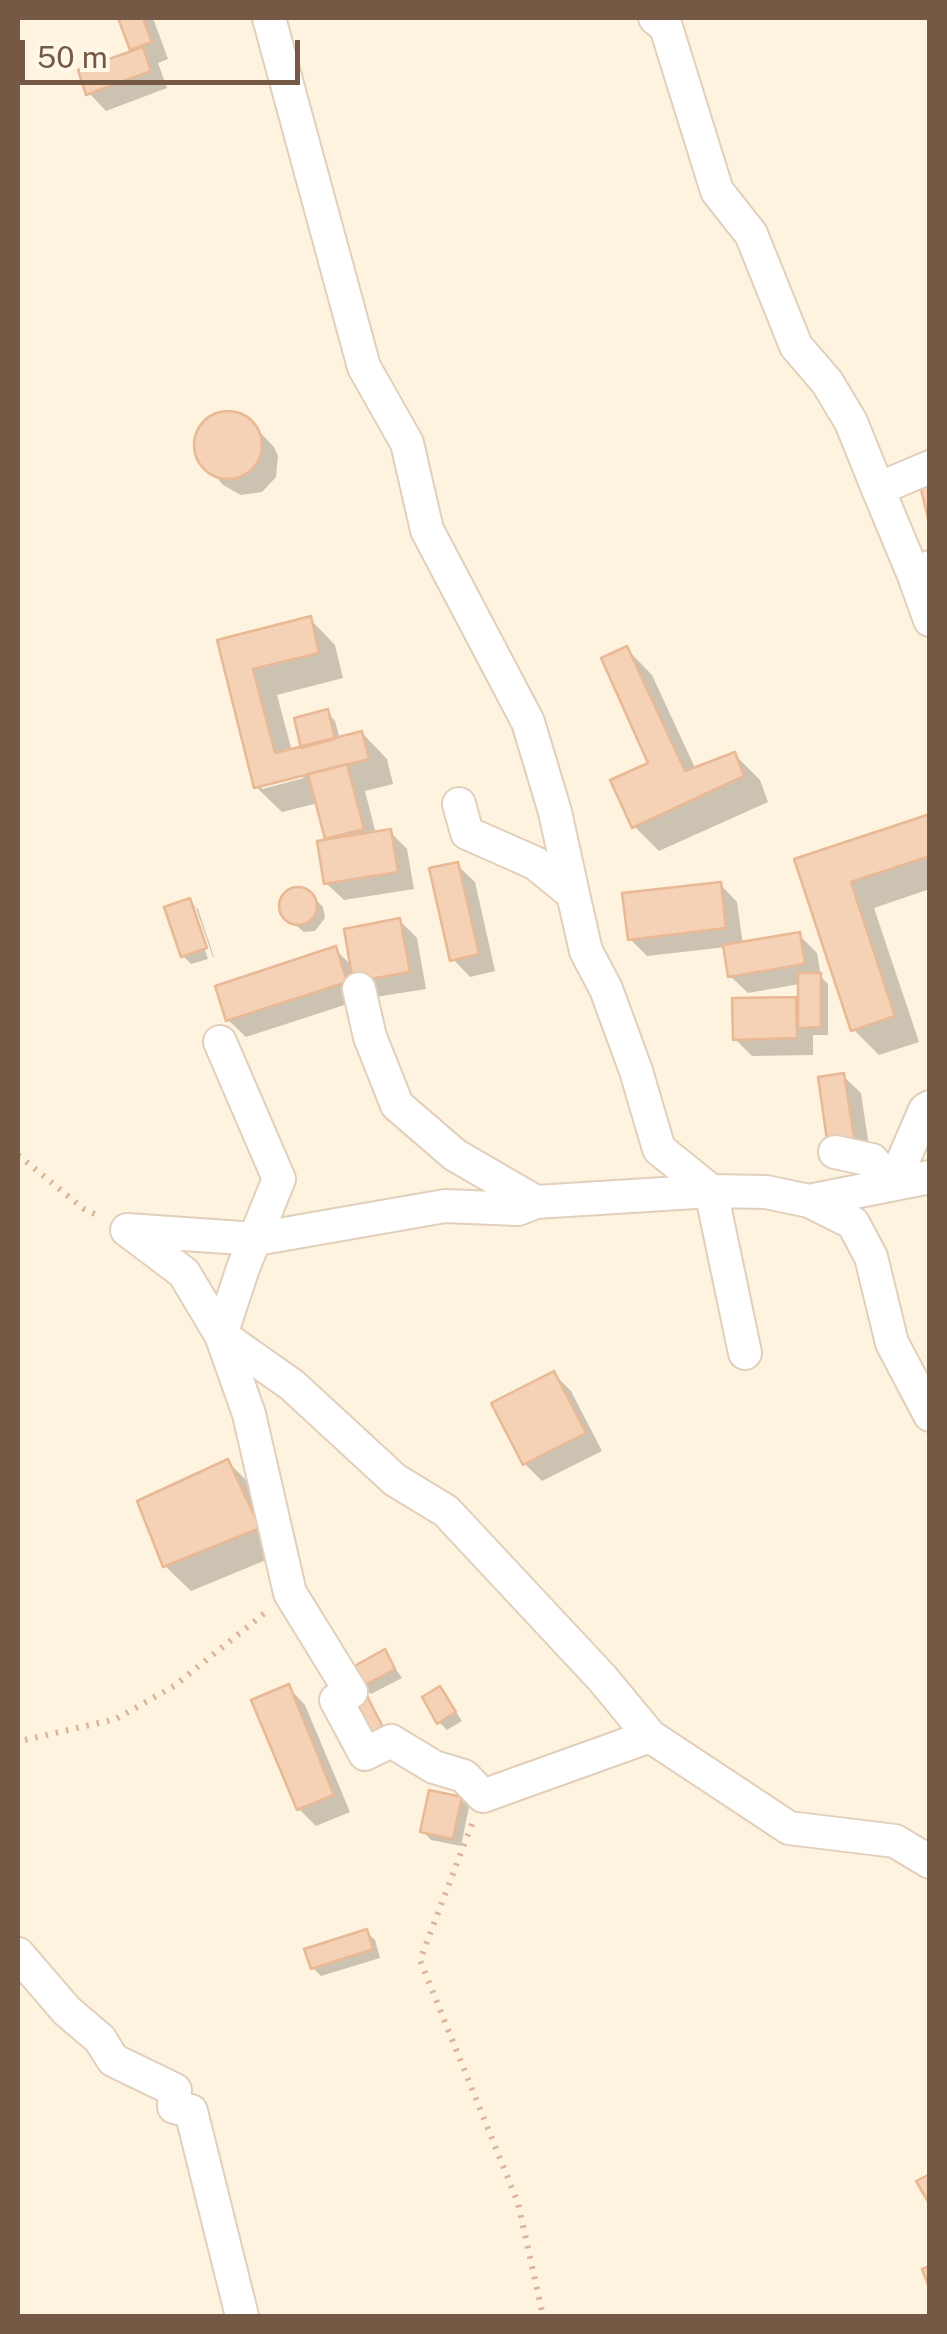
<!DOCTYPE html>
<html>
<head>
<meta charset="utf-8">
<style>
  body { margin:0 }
  #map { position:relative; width:947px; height:2334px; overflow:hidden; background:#fef3df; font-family:"Public Sans",sans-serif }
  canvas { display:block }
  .frame { position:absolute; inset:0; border:20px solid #765945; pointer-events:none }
  .scale { position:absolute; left:20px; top:40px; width:280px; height:45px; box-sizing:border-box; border:5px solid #765945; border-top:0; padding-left:12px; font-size:30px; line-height:35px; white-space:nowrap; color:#765945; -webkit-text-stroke:8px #fff7e7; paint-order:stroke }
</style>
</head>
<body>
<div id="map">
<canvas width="947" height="2334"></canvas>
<div class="frame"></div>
<div class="scale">50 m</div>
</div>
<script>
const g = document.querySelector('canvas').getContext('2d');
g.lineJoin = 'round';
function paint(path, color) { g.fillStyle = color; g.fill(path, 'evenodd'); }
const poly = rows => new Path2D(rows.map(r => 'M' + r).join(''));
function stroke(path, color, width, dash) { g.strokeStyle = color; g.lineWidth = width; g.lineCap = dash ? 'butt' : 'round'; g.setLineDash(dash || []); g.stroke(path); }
const shadow = poly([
  [121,18,153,18,168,59,158,63,167,88,106,111,89,93,134,53],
  [229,413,239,415,256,428,274,447,278,456,276,477,262,492,241,495,223,485,199,457,198,436,209,419],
  [310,619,335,645,343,678,277,695,292,751,304,748,327,712,335,721,340,739,362,733,387,759,393,784,365,791,376,834,390,832,407,849,414,889,344,900,326,883,328,842,318,803,282,812,256,787,220,642],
  [299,774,304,778,262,789,260,784],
  [627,649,652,675,696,770,735,755,760,780,768,802,659,851,634,826,651,764],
  [930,817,930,889,874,908,919,1042,879,1055,854,1030,797,861],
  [457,865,475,882,495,971,470,977,453,959],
  [720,884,737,902,743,945,799,935,817,953,821,977,828,984,828,1035,813,1035,813,1055,752,1056,735,1039,795,1000,800,1005,800,984,748,993,730,976,726,947,647,956,630,939],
  [306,890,323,907,325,918,315,931,304,932,285,916,282,900,289,892],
  [190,901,196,908,191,908,208,959,191,964,183,956],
  [196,908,198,909,214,957,213,957],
  [400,921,417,938,426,989,363,999,246,1037,228,1020,335,949,353,967],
  [843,1076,861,1093,871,1160,848,1163],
  [554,1374,571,1391,602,1451,542,1481,525,1464],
  [228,1462,253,1487,283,1553,191,1591,165,1566],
  [384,1652,402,1678,371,1694,363,1686],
  [288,1687,305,1705,350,1812,316,1826,299,1809],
  [440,1689,462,1721,447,1730,439,1722],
  [461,1799,469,1807,461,1846,431,1840,423,1831],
  [366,1932,375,1940,380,1958,321,1976,313,1968]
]);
const building = poly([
  [118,18,143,18,152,42,130,50,118,18],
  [143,47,151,71,86,95,78,70,143,47],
  '194 445a34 34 0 1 1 68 0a34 34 0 1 1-68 0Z',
  [930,474,930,527,918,477,930,474],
  [311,616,319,653,253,669,275,753,362,731,369,759,254,788,217,640,311,616],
  [627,646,685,771,735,752,744,776,632,828,610,780,648,763,601,658,627,646],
  [328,709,335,739,301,748,294,718,328,709],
  [347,764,364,829,325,839,308,774,347,764],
  [930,814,930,856,851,882,895,1016,851,1031,794,859,930,814],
  [391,829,398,872,324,884,317,841,391,829],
  [458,862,479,954,450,961,429,868,458,862],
  [721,882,726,928,628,940,622,893,721,882],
  '279 906a19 19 0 1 1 38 0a19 19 0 1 1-38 0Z',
  [190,898,207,948,181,957,164,907,190,898],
  [400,918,410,972,353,982,344,929,400,918],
  [800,932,805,964,728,977,723,945,800,932],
  [336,946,347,982,226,1021,215,986,336,946],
  [798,973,821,973,821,1027,798,1028,798,973],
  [796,997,797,1038,733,1040,732,998,796,997],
  [844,1073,855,1143,828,1147,818,1077,844,1073],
  [554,1371,586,1433,523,1465,491,1403,554,1371],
  [228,1459,260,1528,163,1567,137,1501,228,1459],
  [385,1649,395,1669,361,1687,351,1668,385,1649],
  [289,1684,334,1795,297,1810,251,1700,289,1684],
  [440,1686,456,1712,437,1724,422,1697,440,1686],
  [365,1692,387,1735,365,1746,343,1703,365,1692],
  [429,1790,462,1797,453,1839,420,1832,429,1790],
  [367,1929,373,1949,311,1969,304,1949,367,1929],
  [930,2174,930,2205,916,2181,930,2174],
  [930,2266,930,2290,922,2269,930,2266]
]);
const path = poly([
  [18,1155,84,1209,99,1216],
  [25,1740,116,1719,174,1686,266,1612],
  [472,1824,420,1960,518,2203,543,2316]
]);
const street = poly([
  [269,18,364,367,407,443,427,530,528,722,555,812,573,894],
  [655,18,666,27,717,191,751,234,796,346,827,382,851,422,878,489,930,467],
  [878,489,913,573],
  [930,567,913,573,930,620],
  [459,804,467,833,535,863,573,894,586,951,606,989,636,1071,659,1149,711,1191,745,1353],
  [359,989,370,1037,397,1105,455,1155,536,1202],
  [220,1042,279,1179,243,1268,221,1335,249,1414,290,1593,351,1692,336,1700,365,1754,391,1741,434,1767,464,1776,483,1796,650,1736,789,1828,895,1841,930,1862],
  [835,1152,872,1160,893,1184,925,1110,930,1107],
  [809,1201,853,1223,871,1257,892,1343,930,1415],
  [127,1230,256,1239,445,1206,518,1209,536,1202,711,1191,766,1192,809,1201,930,1177],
  [127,1230,184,1273,221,1335,292,1385,395,1480,446,1511,602,1678,650,1736],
  [18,1954,67,2011,100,2039,113,2060,175,2090,174,2107,191,2111,242,2316]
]);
paint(shadow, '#0003');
paint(building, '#f5d1b5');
stroke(building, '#e9b894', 2.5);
stroke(street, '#e2cfbb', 36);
stroke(path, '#dab598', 6, [2.5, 8]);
stroke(street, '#fff', 32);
</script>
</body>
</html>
